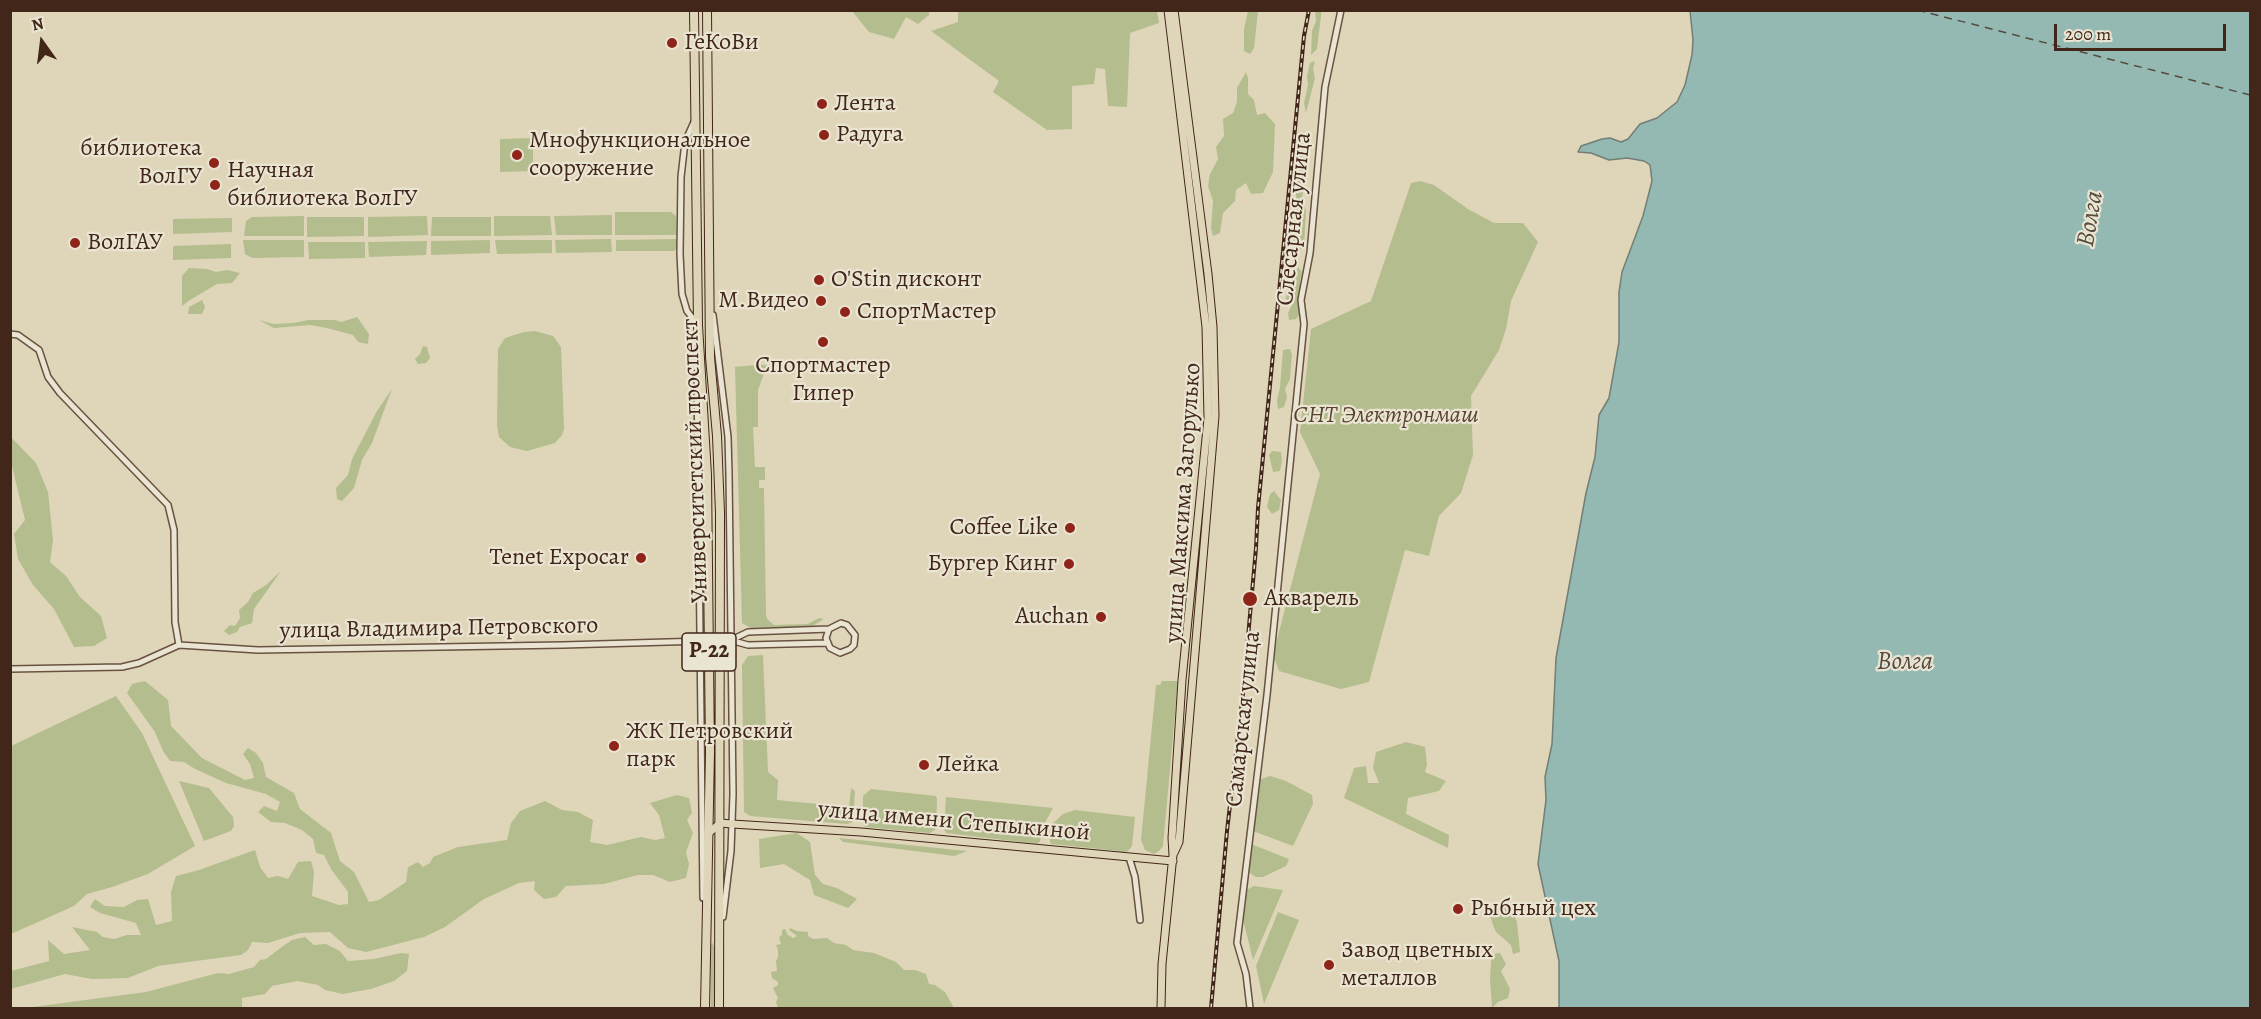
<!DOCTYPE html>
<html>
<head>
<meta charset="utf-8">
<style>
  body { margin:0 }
  #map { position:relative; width:2261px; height:1019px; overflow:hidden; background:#dfd6b9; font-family:Alegreya,serif }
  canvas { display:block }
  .frame { position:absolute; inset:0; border:12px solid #422619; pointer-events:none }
  .north { position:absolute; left:12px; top:12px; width:60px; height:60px; -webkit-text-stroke:4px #eae4d2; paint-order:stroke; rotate:346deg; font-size:16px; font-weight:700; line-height:24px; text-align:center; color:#422619 }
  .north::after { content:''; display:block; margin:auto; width:21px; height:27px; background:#422619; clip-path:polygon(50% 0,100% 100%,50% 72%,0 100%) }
  .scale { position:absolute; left:2054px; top:24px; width:172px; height:27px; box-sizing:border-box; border:3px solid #422619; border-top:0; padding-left:8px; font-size:18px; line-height:21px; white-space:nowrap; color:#422619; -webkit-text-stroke:4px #eae4d2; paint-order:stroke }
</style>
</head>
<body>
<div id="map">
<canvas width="2261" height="1019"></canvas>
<div class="frame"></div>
<div class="north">N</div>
<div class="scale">200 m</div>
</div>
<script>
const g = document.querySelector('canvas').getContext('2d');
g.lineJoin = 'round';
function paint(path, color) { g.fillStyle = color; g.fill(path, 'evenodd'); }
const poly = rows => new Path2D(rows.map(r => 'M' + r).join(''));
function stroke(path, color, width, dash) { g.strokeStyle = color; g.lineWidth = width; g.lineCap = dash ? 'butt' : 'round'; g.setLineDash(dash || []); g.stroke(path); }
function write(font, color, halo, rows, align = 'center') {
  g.font = font + ' Alegreya,serif'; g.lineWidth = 4.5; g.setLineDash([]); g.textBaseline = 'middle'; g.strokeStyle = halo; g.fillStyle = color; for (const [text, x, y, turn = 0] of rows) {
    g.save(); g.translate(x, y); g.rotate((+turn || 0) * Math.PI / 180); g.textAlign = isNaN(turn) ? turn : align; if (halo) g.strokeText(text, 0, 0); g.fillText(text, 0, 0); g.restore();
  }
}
const green = poly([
  [958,10,1157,11,1159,23,1130,33,1127,107,1108,106,1105,69,1096,68,1094,84,1072,86,1072,129,1047,130,993,92,999,81,931,31,958,22],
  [852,11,929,11,929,15,918,24,906,17,894,39,869,32],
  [1248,11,1258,11,1254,48,1250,54,1244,51,1244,29],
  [1315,11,1321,11,1321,16,1317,49,1311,55,1312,31,1316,21],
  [1315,61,1313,69,1315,78,1306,113,1304,103,1308,85,1307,76,1310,63],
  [1246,72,1248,78,1248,94,1254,100,1257,115,1265,113,1275,124,1273,172,1263,193,1251,194,1246,183,1236,190,1235,201,1223,213,1220,233,1213,236,1211,228,1213,201,1208,186,1210,174,1218,159,1216,147,1224,136,1223,119,1233,113,1237,102,1237,88],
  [1304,131,1306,163,1302,200,1306,210,1304,248,1297,251,1294,247,1292,235,1297,205,1295,186,1300,177,1298,166],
  [533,138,533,171,500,172,500,139],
  [1420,181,1434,185,1468,209,1494,223,1523,223,1538,242,1511,301,1506,329,1499,350,1471,396,1473,455,1461,493,1439,516,1429,556,1405,550,1369,682,1341,689,1279,671,1273,655,1320,474,1300,432,1311,329,1371,301,1411,183],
  [615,212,671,212,676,216,677,235,615,235],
  [612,215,612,235,556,235,554,216],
  [304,216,304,236,244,236,246,221,252,217],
  [427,216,428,235,368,237,368,217],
  [494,216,550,216,552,235,494,236],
  [307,217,364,217,364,236,307,237],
  [432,217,491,217,491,236,431,236],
  [232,218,232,232,173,234,173,219],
  [611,239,612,252,556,253,555,240],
  [677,239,677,248,674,251,616,251,616,240],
  [243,240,304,240,304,257,252,258,245,254],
  [490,240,490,253,431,255,431,241],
  [495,240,552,240,552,253,497,254],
  [427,241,426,255,369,257,368,242],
  [308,242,365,242,365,258,309,259],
  [231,244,231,258,173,260,173,246],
  [1298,267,1302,272,1300,280,1300,314,1296,319,1289,320,1288,313,1292,305,1286,299,1287,291,1294,286,1293,277],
  [189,268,207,269,216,272,227,270,240,273,232,283,217,284,190,300,182,306,182,276],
  [202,300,205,307,202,314,188,314,189,307],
  [357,317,369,334,368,344,358,342,353,335,327,328,310,325,274,328,259,320,273,324,294,323,308,320,335,320,341,322],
  [535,331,553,336,561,347,564,429,562,435,555,443,527,451,510,447,499,437,497,426,498,349,505,338,524,332],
  [423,346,427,347,430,358,426,363,418,364,415,359,420,354],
  [1290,349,1292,354,1290,379,1285,389,1287,397,1284,407,1278,409,1277,400,1280,387,1283,350],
  [756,365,767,365,758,390,758,427,753,427,755,467,765,467,765,480,759,480,759,488,764,488,766,614,767,619,774,625,808,624,819,618,824,619,811,627,751,628,742,623,735,367],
  [392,389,372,443,362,460,354,488,342,501,337,499,336,488,348,475,352,459,377,411],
  [10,436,36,463,48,492,53,540,50,562,66,576,80,597,101,616,107,638,94,646,74,647,54,609,33,585,18,559,14,534,25,520,11,462],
  [1272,451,1281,452,1282,461,1280,471,1273,472,1269,455],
  [1274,491,1281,500,1279,510,1272,514,1267,507,1270,494],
  [281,571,254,609,252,623,240,627,237,632,229,635,224,631,230,625,235,626,240,618,239,610,248,602,253,593,266,585],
  [763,655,768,772,778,780,777,800,849,807,851,788,855,791,853,822,847,824,750,816,744,812,742,665,748,656],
  [145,681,168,700,171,726,202,758,245,780,254,778,250,764,243,754,248,748,256,753,263,763,266,777,294,793,300,809,331,833,340,861,354,872,369,902,379,900,406,882,408,867,418,862,423,867,430,863,433,857,458,847,507,840,511,823,520,811,545,801,562,810,578,812,593,820,590,842,607,845,641,837,655,840,665,838,659,815,650,803,677,795,689,798,692,813,687,820,693,833,686,852,689,864,686,878,670,882,653,875,638,875,604,884,566,886,556,897,544,899,534,890,535,881,519,883,484,899,445,927,424,937,366,952,348,948,330,932,300,933,268,943,252,942,248,950,241,955,158,966,128,978,92,979,65,974,11,989,11,971,49,961,48,940,64,954,90,950,72,927,97,932,103,937,114,939,127,935,141,935,136,923,100,913,90,907,95,899,105,906,124,907,137,900,148,899,156,925,172,921,171,892,176,876,199,870,255,850,260,867,268,878,278,876,288,879,298,862,311,861,314,872,312,896,339,905,348,904,348,892,331,869,324,855,316,853,313,839,302,830,285,823,271,822,258,812,264,806,277,811,280,802,266,794,226,783,195,769,184,762,170,761,163,751,155,732,127,693,132,684],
  [1162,681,1178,681,1163,846,1159,851,1154,854,1145,850,1141,840,1156,685,1160,685],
  [116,696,142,733,195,846,148,874,112,887,87,894,74,906,11,934,11,746],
  [1406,742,1425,747,1427,765,1425,772,1446,781,1439,791,1408,798,1406,814,1449,835,1448,848,1344,798,1354,768,1366,766,1368,783,1379,783,1373,768,1376,752],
  [1270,776,1286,781,1312,795,1313,804,1293,846,1253,831,1261,779],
  [179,781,209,788,233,817,234,826,231,831,204,841],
  [871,789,936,796,937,800,936,829,930,833,865,827,863,824,863,796],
  [946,797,1053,808,1042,828,1040,842,1037,844,946,833,944,829],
  [1075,810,1135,817,1132,846,1128,851,1120,854,1119,851,1051,844,1048,835,1052,824,1063,814],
  [797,833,810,842,815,875,823,884,837,888,857,899,848,908,814,895,810,880,784,864,760,868,759,839],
  [839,838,967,851,954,856,843,842],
  [1251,844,1289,859,1286,866,1263,877,1256,877,1250,873,1248,864],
  [1254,886,1283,890,1253,960,1243,919,1246,890],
  [1504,907,1512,910,1517,922,1520,952,1513,954,1511,945,1496,932,1493,925,1490,915,1496,909],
  [1278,912,1299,920,1264,1004,1256,966],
  [790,928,797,931,808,932,808,936,813,939,827,938,834,943,846,945,853,950,874,953,896,962,904,970,915,970,926,974,929,984,935,985,945,992,954,1008,778,1008,776,1002,778,998,773,988,778,985,778,982,772,978,771,972,777,971,776,961,778,957,778,950,776,945,781,944,779,937,782,935,782,930,785,929,788,935,793,938,797,936,789,930],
  [305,937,314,945,326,944,340,951,348,961,374,959,401,953,409,954,407,971,394,981,371,989,343,994,325,990,318,985,298,981,282,984,272,986,265,994,242,998,242,1008,25,1008,146,992,218,973,229,974,254,967,260,960,266,959,283,946,292,940],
  [712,942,715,948,715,1008,711,1008,710,948],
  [1500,953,1506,964,1501,971,1510,989,1508,998,1498,1002,1492,1008,1490,979,1491,961,1494,954]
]);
const water = poly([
  [1690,11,2250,11,2250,1008,1559,1008,1559,961,1538,864,1546,800,1545,777,1552,744,1556,658,1586,493,1595,457,1599,415,1609,398,1619,342,1619,292,1622,272,1643,216,1652,181,1650,165,1644,161,1627,158,1609,160,1591,153,1578,152,1581,146,1602,139,1610,138,1621,142,1628,139,1640,124,1657,118,1677,102,1685,85,1692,55,1693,40,1690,11]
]);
const ferry = poly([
  [1917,10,2250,95]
]);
const minor = poly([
  [694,122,685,142,681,177,680,254,682,294,687,311,698,325],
  [713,315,728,437,729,474,733,794,731,851,723,917],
  [10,334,18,335,39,350,48,377,60,393,168,505,174,530,175,622,179,645],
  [697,373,703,898],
  [730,640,748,645,827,643],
  [731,640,748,632,829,629,841,623,847,625,855,635,854,645,850,649,840,653,830,648,826,638,829,629],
  [10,669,122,667,139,663,179,645,258,650,563,645,703,641],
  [1129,857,1135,877,1140,920],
  [1250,1008,1246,974,1237,943,1267,695,1304,324,1301,300,1310,253,1325,87,1341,10]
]);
const major = poly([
  [1174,10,1208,274,1213,327,1215,416,1179,842,1174,853],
  [708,834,720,823,732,824,861,832,1173,861],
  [1161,1008,1162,964,1173,855,1172,838,1182,680,1208,418,1206,327,1168,10]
]);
const highway = poly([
  [694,10,698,325,707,475,710,752,705,1008],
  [707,10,710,357,717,436,720,513,719,1008]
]);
const rail = poly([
  [1211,1008,1227,831,1243,693,1256,548,1258,508,1304,36,1309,10]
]);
const minorBridge = poly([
  [704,641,726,640]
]);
const markers = [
  [672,43,6,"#8f2418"],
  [822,104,6,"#8f2418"],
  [824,135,6,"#8f2418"],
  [517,155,6,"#8f2418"],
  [214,163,6,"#8f2418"],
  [215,185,6,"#8f2418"],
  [75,243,6,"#8f2418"],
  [819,280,6,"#8f2418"],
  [821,301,6,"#8f2418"],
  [845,312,6,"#8f2418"],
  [823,342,6,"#8f2418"],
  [1070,528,6,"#8f2418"],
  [641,558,6,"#8f2418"],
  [1069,564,6,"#8f2418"],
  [1250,599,8,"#8f2418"],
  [1101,617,6,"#8f2418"],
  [614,746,6,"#8f2418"],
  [924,765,6,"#8f2418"],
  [1458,909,6,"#8f2418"],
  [1329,965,6,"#8f2418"]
];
const shields = [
  [709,652,54]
];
const shieldNames = [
  ["Р-22",709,652]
];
const poiNames = [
  ["ГеКоВи",684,43],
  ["Лента",834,104],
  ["Радуга",836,135],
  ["Мнофункциональное",529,141],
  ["сооружение",529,169],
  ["библиотека",202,149,"right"],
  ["ВолГУ",202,177,"right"],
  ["Научная",227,171],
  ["библиотека ВолГУ",227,199],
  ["ВолГАУ",87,243],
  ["O'Stin дисконт",831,280],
  ["М.Видео",809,301,"right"],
  ["СпортМастер",857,312],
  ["Спортмастер",823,366,"center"],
  ["Гипер",823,394,"center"],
  ["Coffee Like",1058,528,"right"],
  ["Tenet Expocar",629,558,"right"],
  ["Бургер Кинг",1057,564,"right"],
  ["Акварель",1264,599],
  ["Auchan",1089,617,"right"],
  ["ЖК Петровский",626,732],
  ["парк",626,760],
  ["Лейка",936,765],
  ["Рыбный цех",1470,909],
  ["Завод цветных",1341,951],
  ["металлов",1341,979]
];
const streetNames = [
  ["Слесарная улица",1295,219,-84],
  ["Университетский проспект",696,461,-92],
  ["улица Максима Загорулько",1184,503,-86],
  ["улица Владимира Петровского",439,629,-1],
  ["Самарская улица",1244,719,-84],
  ["улица имени Степыкиной",954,822,5]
];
const parkNames = [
  ["СНТ Электронмаш",1386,416]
];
const waterNames = [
  ["Волга",2091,219,-80],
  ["Волга",1905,663]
];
paint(green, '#b4bd8e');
paint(water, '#93b9b2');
stroke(water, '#737e75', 1.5);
stroke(ferry, '#564b3f', 1.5, [8, 6]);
stroke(minor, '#695241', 8);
stroke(major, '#422619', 9);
stroke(highway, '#422619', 10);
stroke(minor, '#eae4d2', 5);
stroke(major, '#dfd6b9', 7);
stroke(highway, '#dfd6b9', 8);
stroke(rail, '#422619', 4);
stroke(rail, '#eae4d2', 1.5, [4.5]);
stroke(minorBridge, '#695241', 8, []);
stroke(minorBridge, '#eae4d2', 5);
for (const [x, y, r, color] of markers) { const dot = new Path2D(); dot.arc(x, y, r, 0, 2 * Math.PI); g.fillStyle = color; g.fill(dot); stroke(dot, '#eae4d2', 2); }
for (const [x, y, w] of shields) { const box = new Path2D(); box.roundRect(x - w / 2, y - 19, w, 38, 4.5); g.fillStyle = '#eae4d2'; g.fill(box); stroke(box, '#422619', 1.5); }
write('bold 22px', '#422619', null, shieldNames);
write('24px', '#422619', '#eae4d2', poiNames, 'left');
write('24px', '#422619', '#eae4d2', streetNames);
write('italic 24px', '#594430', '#eae4d2', parkNames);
write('italic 26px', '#564b3f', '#eae4d2', waterNames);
</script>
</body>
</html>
